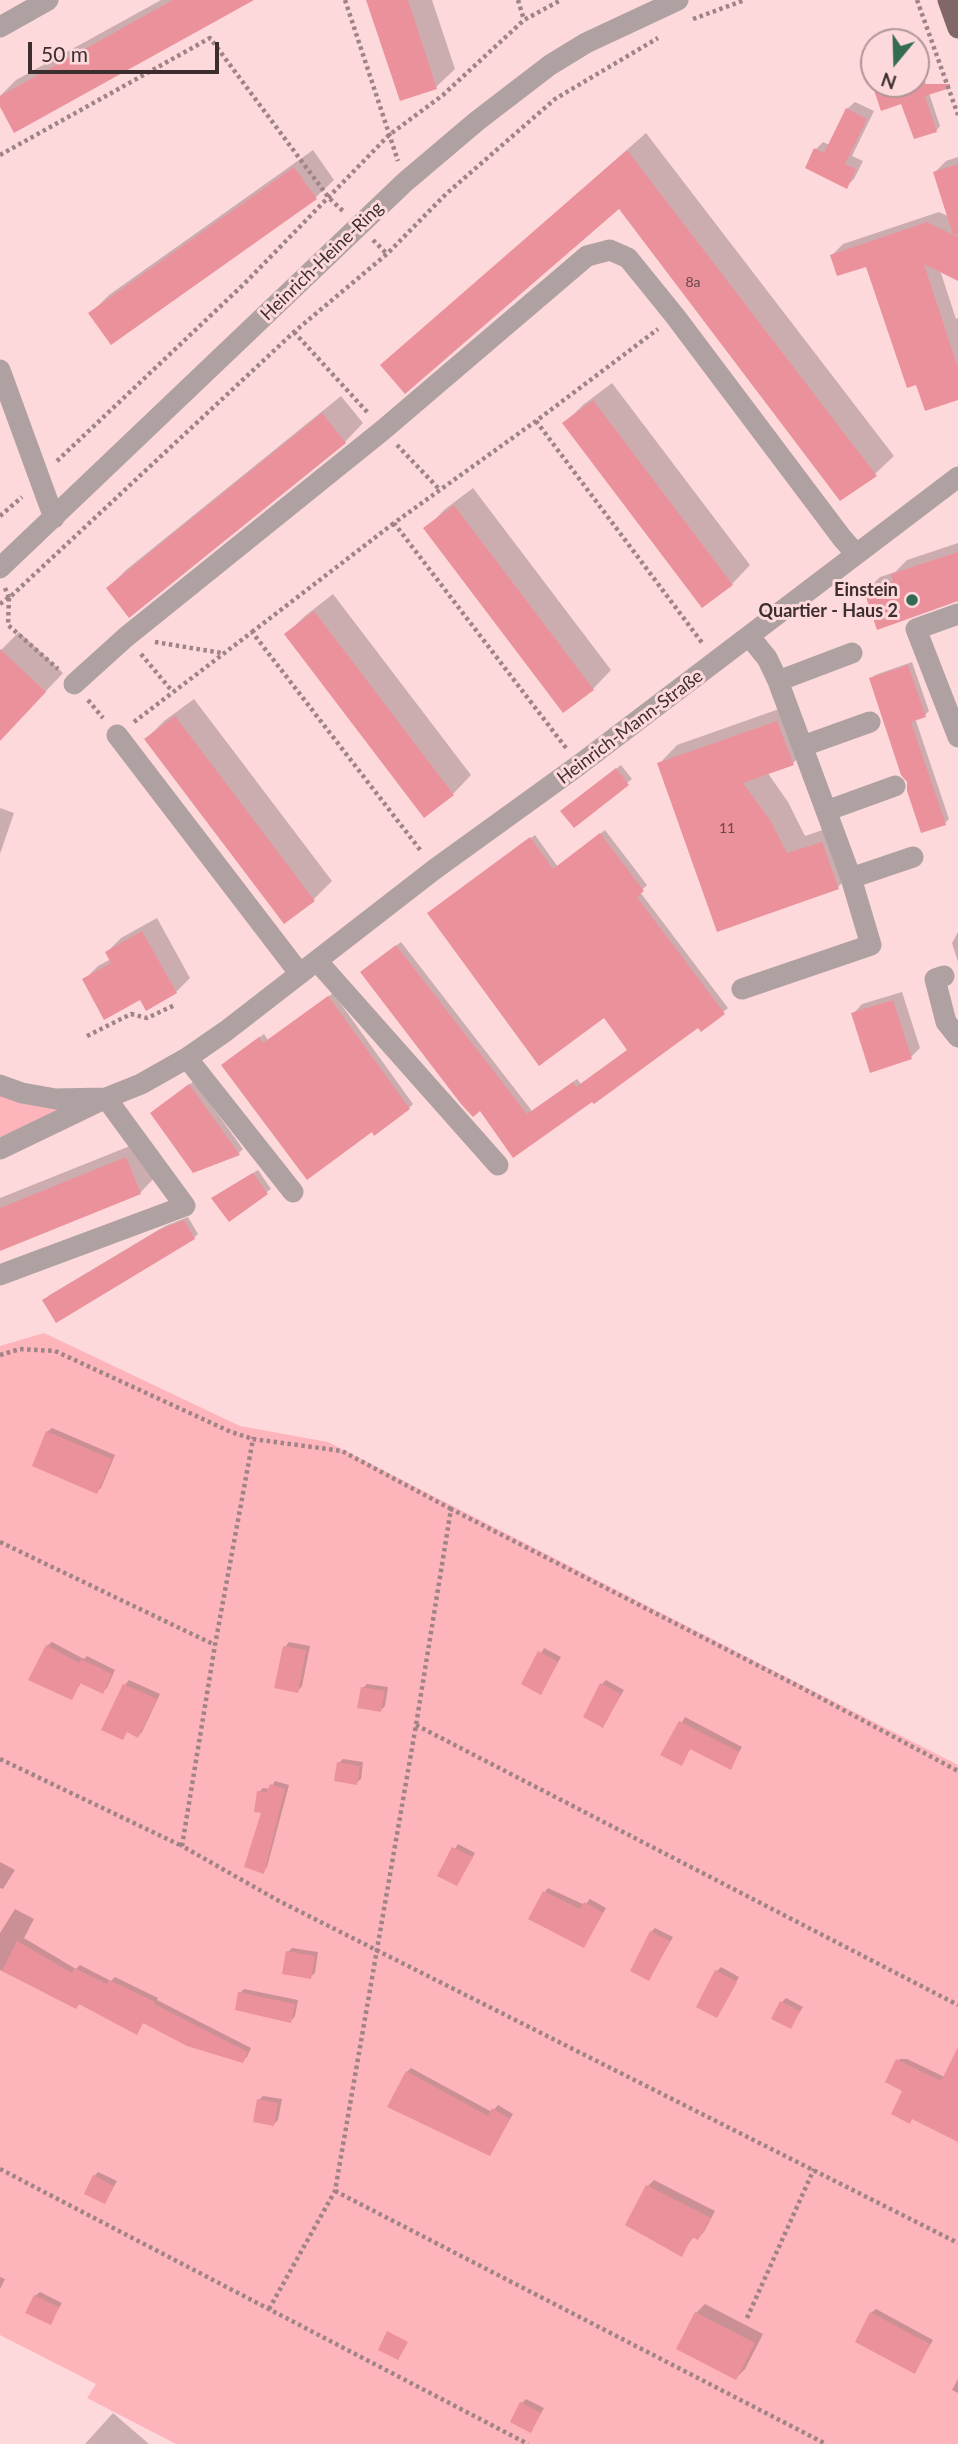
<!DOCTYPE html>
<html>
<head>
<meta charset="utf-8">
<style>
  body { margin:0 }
  #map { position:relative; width:958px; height:2444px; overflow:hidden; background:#fed9dc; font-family:Lato,sans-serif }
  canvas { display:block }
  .north { position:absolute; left:860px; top:28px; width:70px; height:70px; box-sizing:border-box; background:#fed9dc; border:2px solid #b09597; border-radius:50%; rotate:199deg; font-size:19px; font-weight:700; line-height:28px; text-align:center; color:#3c2e2f }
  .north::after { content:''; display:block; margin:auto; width:24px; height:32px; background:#346c53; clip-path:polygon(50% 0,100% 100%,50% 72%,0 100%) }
  .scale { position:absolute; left:28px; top:42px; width:191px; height:32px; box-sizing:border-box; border:4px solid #3c2e2f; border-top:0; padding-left:9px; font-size:21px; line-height:24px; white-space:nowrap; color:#3c2e2f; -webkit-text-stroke:5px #fed9dc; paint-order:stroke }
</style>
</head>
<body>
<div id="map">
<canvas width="958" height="2444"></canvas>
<div class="north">N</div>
<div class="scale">50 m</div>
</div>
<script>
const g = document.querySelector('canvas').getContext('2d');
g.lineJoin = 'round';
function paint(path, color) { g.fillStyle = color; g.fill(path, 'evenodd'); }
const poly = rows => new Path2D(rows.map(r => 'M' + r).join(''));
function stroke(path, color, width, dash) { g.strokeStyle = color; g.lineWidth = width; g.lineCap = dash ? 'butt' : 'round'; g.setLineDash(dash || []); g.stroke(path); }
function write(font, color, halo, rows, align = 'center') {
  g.font = font + ' Lato,sans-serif'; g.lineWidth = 6; g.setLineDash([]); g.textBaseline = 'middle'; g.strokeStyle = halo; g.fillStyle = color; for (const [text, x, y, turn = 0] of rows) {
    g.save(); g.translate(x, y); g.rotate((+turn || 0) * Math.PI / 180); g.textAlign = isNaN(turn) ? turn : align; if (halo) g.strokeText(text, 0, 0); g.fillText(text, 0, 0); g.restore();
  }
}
const green = poly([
  [0,1095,71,1107,0,1137],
  [44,1333,240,1426,328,1442,958,1765,958,2444,176,2444,87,2398,96,2384,0,2335,0,1346]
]);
const shadow = poly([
  [161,0,244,0,0,104,0,96,16,80],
  [368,0,432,0,455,69,436,87],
  [916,54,940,126,936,131,902,102,874,84,916,84],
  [874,69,874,83,870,73],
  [855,102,874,111,852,156,863,161,854,179,846,187,816,149,823,142,830,145,847,109],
  [646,133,894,456,875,474,619,207,382,365],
  [313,150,334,180,315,198,91,313,109,295],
  [958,157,958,279,940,270,956,319,958,318,958,398,867,264,832,255,843,244,939,212,950,217,935,172,946,161],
  [612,383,750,565,732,584,565,423,583,405],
  [341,396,363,423,345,442,129,615,108,588,126,570],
  [473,488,611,670,593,689,564,711,426,529,444,510],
  [958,543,958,600,866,591,880,577,895,572,907,560],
  [333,594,471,775,453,794,286,634,305,616],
  [19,632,63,673,0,740,0,651],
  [912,662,929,711,925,715,915,718,949,819,945,823,909,782,871,679,875,675],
  [194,699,332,881,314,899,284,921,146,739,164,721],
  [796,703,811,745,793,763,767,772,788,802,805,836,840,824,856,869,838,887,718,930,659,764,677,745],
  [621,765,632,779,574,825,567,807],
  [0,808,14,813,0,854],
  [605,830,647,885,640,892,728,1008,702,1030,698,1025,513,1155,481,1109,366,968,401,942,532,1111,577,1079,581,1084,629,1049,604,1016,433,910,535,835,558,867],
  [157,918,190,978,176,992,140,998,84,980,98,966,111,959,107,952,121,938],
  [958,932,958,962,952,943],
  [902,992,920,1048,911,1057,853,1014,862,1004],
  [333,993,413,1104,409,1108,227,1061,264,1034,268,1040],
  [194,1081,243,1149,239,1153,194,1171,156,1109],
  [145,1140,158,1174,140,1193,0,1249,0,1198],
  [258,1170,271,1189,229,1220,226,1189],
  [188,1217,198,1234,194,1238,57,1321,48,1296,165,1226],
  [52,1428,115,1455,101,1488,96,1492,47,1432],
  [52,1642,84,1659,87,1656,115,1670,107,1688,102,1692,82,1681,72,1698,47,1646],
  [289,1642,310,1646,302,1686,298,1691,285,1647],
  [544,1648,561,1657,541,1692,524,1683],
  [129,1680,160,1694,142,1732,138,1736,128,1731,122,1738,103,1729,125,1685],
  [606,1680,624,1690,603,1726,602,1684],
  [367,1684,388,1687,385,1706,381,1710,363,1688],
  [685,1717,742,1747,730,1768,691,1748,681,1763,663,1754],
  [343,1759,363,1762,361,1779,356,1783,339,1763],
  [275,1781,289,1785,267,1867,263,1872,263,1812,259,1792,263,1788,270,1789],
  [458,1844,475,1853,457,1884,439,1875],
  [0,1862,15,1870,3,1889,0,1888],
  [548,1888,585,1905,590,1899,606,1908,584,1946,544,1893],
  [15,1909,34,1919,24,1938,76,1969,80,1965,111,1981,115,1977,158,1998,157,2000,251,2048,247,2057,242,2061,144,2022,136,2033,81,2003,76,2007,0,1970,0,1933],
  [655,1928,673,1937,649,1979,651,1932],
  [292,1948,318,1952,315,1973,310,1977,288,1952],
  [721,1967,739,1977,717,2016,717,1971],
  [244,1989,298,2000,295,2016,291,2021,240,1993],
  [786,1998,803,2007,791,2026,782,2002],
  [900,2059,907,2059,953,2081,910,2121,905,2090,896,2063],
  [411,2068,492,2112,498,2105,513,2114,490,2153,407,2072],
  [263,2096,282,2099,278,2120,274,2124,259,2100],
  [98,2172,117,2181,105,2202,94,2176],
  [654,2180,715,2211,704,2232,698,2238,694,2236,681,2254,627,2225,648,2186],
  [0,2277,5,2279,0,2289],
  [40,2292,62,2303,50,2323,35,2296],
  [705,2304,763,2334,745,2369,736,2378,696,2313],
  [876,2309,933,2340,915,2371,871,2313],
  [958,2379,958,2393,952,2390],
  [526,2399,544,2408,530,2431,522,2403],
  [113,2413,149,2444,85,2444]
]);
const building = poly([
  [173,0,254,0,14,133,0,107,0,96],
  [366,0,408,0,437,89,400,101],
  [872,84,950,84,950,88,925,96,937,132,914,139,901,104,881,111],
  [846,108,867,119,845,164,856,169,847,189,805,168,814,148,824,153],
  [627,150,877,476,840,501,619,209,405,394,380,365],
  [958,164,958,234,954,235,958,237,958,281,924,264,958,368,958,400,925,411,916,385,907,388,866,267,837,276,830,255,927,222,953,235,933,172],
  [294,167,317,199,111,345,88,313],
  [593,400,733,585,702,608,562,423],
  [322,413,346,443,129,618,106,588],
  [454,505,594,690,563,713,423,528],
  [958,552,958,601,877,630,864,591,893,581,891,574],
  [314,611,454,795,424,818,284,634],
  [0,649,46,692,0,741],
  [908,665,926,717,911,722,946,825,921,833,907,791,907,782,901,775,869,678],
  [175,716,315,901,284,924,144,739],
  [777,721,794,765,743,783,770,820,787,853,822,842,839,889,717,932,657,763],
  [616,768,629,785,574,828,560,811],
  [600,833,644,891,637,897,725,1014,701,1032,698,1028,594,1104,592,1102,513,1158,480,1111,473,1117,461,1104,360,972,396,945,527,1114,573,1082,576,1087,627,1050,604,1018,539,1066,427,913,530,837,553,869],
  [142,931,177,993,146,1011,140,1000,104,1020,82,979,111,963,105,952],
  [328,996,410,1109,374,1136,372,1132,307,1180,221,1065,259,1037,263,1043],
  [893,1000,912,1059,870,1073,851,1013],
  [189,1084,240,1155,193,1173,150,1113],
  [126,1157,141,1194,0,1251,0,1208],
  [253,1173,268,1194,229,1222,211,1198],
  [184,1220,195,1239,56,1323,42,1300,159,1230],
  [46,1431,112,1459,97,1494,32,1466],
  [46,1645,79,1663,81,1659,112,1674,103,1694,80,1683,72,1700,28,1680],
  [283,1646,306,1650,298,1693,274,1688],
  [538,1651,558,1662,541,1695,521,1684],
  [600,1683,621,1694,603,1728,583,1717],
  [123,1684,157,1699,138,1738,127,1732,123,1740,101,1730],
  [361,1687,385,1691,381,1712,357,1708],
  [679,1721,739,1752,731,1770,690,1749,682,1766,660,1755],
  [337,1762,360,1766,357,1785,334,1781],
  [270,1784,285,1789,264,1874,244,1867,261,1813,254,1812,257,1791,267,1792],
  [452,1847,473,1857,457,1886,437,1876],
  [543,1891,580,1909,584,1902,603,1913,584,1948,528,1919],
  [650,1931,670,1941,649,1981,630,1971],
  [17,1941,72,1973,74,1968,107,1984,109,1980,155,2002,154,2004,248,2052,243,2063,187,2046,143,2023,137,2035,79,2004,76,2009,2,1971],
  [286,1951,315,1956,311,1979,282,1974],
  [715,1970,737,1982,717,2018,696,2007],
  [238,1992,295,2004,291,2023,235,2010],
  [780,2001,800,2011,791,2029,771,2019],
  [958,2047,958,2142,912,2119,910,2124,891,2114,902,2091,885,2082,896,2059,941,2081],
  [406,2071,488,2116,492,2108,510,2119,490,2156,387,2107],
  [257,2099,278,2103,274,2126,253,2122],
  [93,2175,114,2186,105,2204,84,2194],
  [646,2185,711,2218,698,2240,692,2237,682,2257,625,2225],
  [34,2295,59,2307,51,2325,25,2313],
  [695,2312,755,2343,736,2380,676,2349],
  [870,2312,930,2344,915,2374,855,2342],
  [387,2331,408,2342,398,2360,378,2350],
  [520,2402,541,2413,531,2433,510,2422]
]);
const path = poly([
  [345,0,398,161],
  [518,0,524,20],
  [917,0,958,115],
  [693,19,745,0],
  [0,155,210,38,329,198,344,212],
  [373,240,387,254],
  [294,332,368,413],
  [536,421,703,644],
  [397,445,440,490],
  [57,461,245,283,389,135,443,95,524,20,561,0],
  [0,516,22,497],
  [5,588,9,598,294,332,387,254,446,194,555,99,658,38],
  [9,598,8,625,58,669],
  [0,604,8,598],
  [252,632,394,523],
  [155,642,222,653],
  [141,654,172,691],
  [88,700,103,718],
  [134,722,252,632,421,851],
  [566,748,394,523,536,421,658,329],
  [87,1036,131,1014,147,1018,175,1005],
  [0,1355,20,1349,55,1351,231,1432,253,1439],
  [451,1509,342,1451,253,1439,215,1645,182,1846,279,1901,958,2243],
  [0,1542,215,1645],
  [416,1725,958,2005],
  [0,1759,182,1846],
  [0,2169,528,2444],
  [335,2191,826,2444],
  [269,2309,335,2191,416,1725,451,1509,800,1687,958,1771],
  [747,2318,814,2169]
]);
const minor = poly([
  [0,27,48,0],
  [0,370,54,518],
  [0,568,405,182,477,121,550,65,586,43,678,0],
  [958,614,916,629,958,737],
  [749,636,767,658,778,681,851,878,913,857],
  [778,681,852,653],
  [74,684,126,637,383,430,587,256,610,250,628,258,675,316,842,538,856,554],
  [117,735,300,974],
  [803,746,870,722],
  [826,811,895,786],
  [318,962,498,1165],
  [944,976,935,979,946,1022,958,1037],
  [742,989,871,945,851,878],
  [187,1058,293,1192],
  [0,1085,22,1093,56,1099,106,1098,141,1084,187,1058,226,1031,435,869,579,765,958,477],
  [0,1149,106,1098,185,1206,0,1275]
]);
const major = poly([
  [948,0,958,28]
]);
const markers = [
  [912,600,7,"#346c53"]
];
const numberNames = [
  ["8a",693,282],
  ["11",727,828]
];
const streetNames = [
  ["Heinrich-Heine-Ring",322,261,-44],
  ["Heinrich-Mann-Straße",630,727,-37]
];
const poiNames = [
  ["Einstein",898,590],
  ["Quartier - Haus 2",898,611]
];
paint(green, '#feb4bb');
paint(shadow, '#0003');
paint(building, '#eb919b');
stroke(path, '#9e8486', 4.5, [3.5, 3.5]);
stroke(minor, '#afa0a1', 21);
stroke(major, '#826769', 21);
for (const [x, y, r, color] of markers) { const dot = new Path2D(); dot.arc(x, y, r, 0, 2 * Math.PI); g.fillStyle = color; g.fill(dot); stroke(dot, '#fed9dc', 2.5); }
write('14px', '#68474a', null, numberNames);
write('18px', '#3c2e2f', '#fed9dc', streetNames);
write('bold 18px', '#3c2e2f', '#fed9dc', poiNames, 'right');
</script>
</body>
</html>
